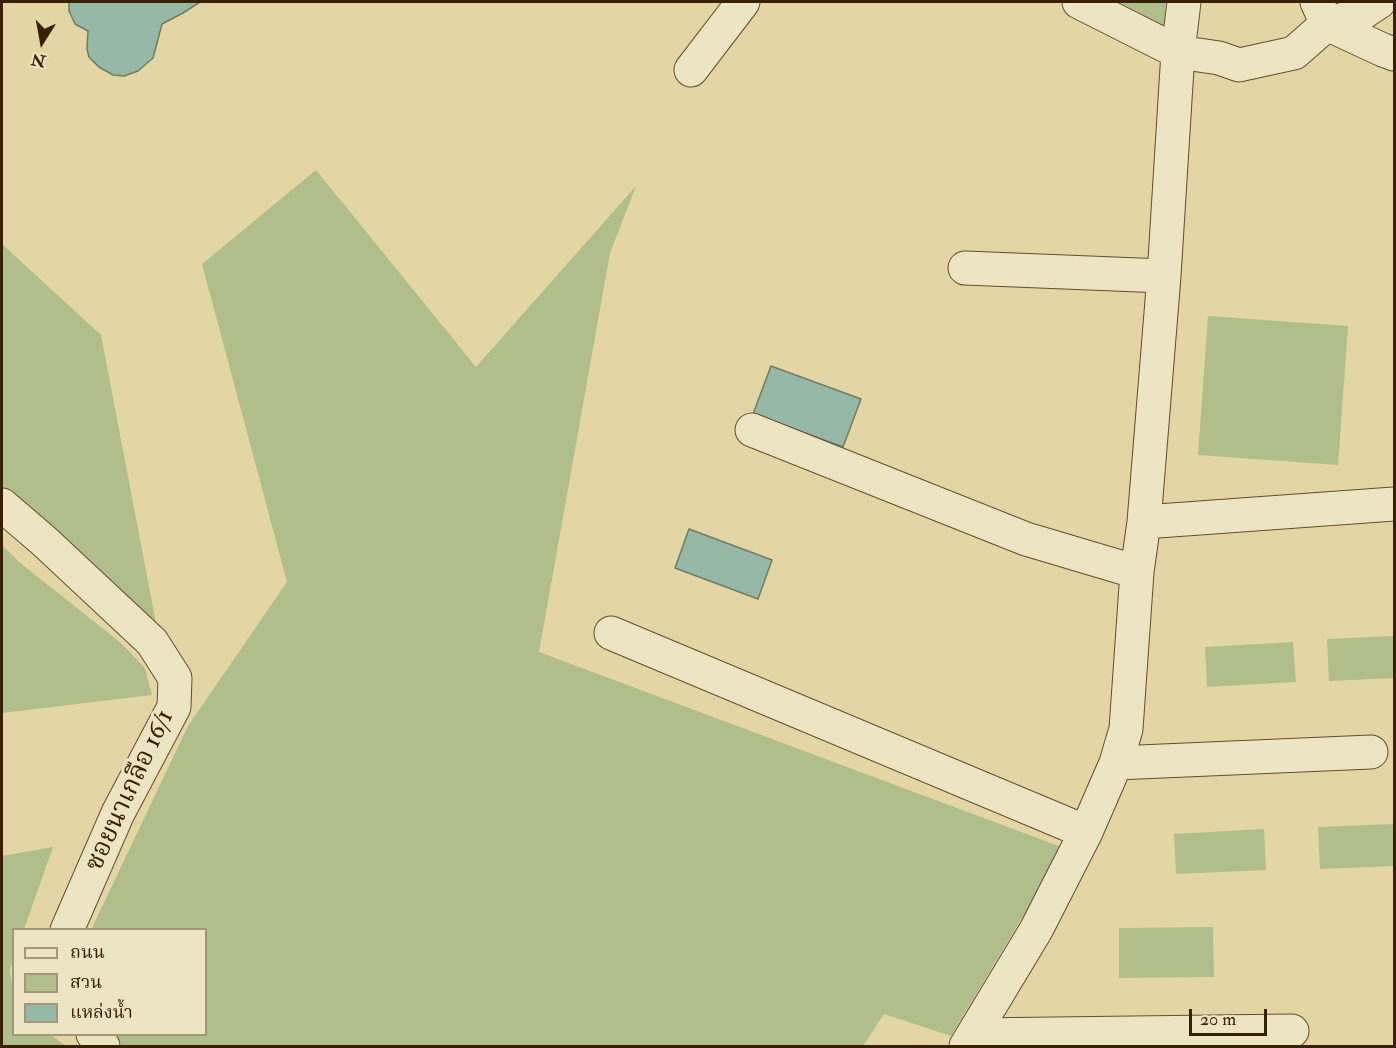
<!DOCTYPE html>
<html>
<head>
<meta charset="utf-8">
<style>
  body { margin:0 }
  #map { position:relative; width:1396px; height:1048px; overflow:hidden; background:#e4d5a5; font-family:"IM FELL Double Pica","Noto Serif Thai",serif }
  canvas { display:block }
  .frame { position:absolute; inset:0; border:3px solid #392003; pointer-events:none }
  .legend { position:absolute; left:12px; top:928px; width:195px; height:108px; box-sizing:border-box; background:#ede4c4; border:2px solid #a59677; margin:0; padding:8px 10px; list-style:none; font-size:18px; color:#392003 }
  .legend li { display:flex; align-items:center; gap:12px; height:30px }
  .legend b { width:30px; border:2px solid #a59677 }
  .north { position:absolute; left:12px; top:12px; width:60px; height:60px; -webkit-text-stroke:4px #ede4c4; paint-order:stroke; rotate:191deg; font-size:16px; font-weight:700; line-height:24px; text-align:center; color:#392003 }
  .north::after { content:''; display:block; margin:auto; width:21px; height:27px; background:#392003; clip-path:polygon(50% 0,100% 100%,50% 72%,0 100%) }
  .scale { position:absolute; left:1189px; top:1009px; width:78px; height:27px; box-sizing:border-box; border:3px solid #392003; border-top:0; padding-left:8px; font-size:18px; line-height:21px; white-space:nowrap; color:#392003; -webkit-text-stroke:4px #ede4c4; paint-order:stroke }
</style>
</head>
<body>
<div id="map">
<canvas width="1396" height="1048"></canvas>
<div class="frame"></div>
<ul class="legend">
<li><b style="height:8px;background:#ede4c4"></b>ถนน</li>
<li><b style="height:16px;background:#afbe8b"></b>สวน</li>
<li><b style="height:16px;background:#95b9a6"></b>แหล่งน้ำ</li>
</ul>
<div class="north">N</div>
<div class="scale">20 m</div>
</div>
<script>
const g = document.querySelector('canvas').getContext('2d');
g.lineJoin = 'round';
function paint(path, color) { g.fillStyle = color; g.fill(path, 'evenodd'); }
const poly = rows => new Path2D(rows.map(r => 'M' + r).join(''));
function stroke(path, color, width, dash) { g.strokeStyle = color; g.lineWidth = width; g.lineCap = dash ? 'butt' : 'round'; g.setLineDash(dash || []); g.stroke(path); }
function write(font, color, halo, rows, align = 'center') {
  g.font = font + ' "IM FELL Double Pica","Noto Serif Thai",serif'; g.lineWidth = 6; g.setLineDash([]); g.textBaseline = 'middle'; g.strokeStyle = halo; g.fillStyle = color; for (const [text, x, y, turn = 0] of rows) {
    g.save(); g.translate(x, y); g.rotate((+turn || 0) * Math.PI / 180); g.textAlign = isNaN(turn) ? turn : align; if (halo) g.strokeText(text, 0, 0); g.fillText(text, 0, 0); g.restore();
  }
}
const green = poly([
  [1119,2,1166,2,1164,26],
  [316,170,476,367,636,186,610,253,539,652,1064,848,951,1036,884,1014,863,1046,122,1046,114,1035,206,1034,206,930,91,930,188,726,287,582,202,264],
  [2,244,101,335,156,623,2,488],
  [1208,316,1348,326,1338,465,1198,455],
  [2,545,19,562,121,643,145,668,152,695,2,713],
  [1394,636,1394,678,1329,681,1327,639],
  [1293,642,1296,682,1207,687,1205,647],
  [1394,824,1394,866,1320,869,1318,827],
  [1264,829,1266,870,1176,874,1174,834],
  [53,847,24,929,14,930,13,959,10,970,14,998,14,1034,51,1035,66,1046,2,1046,2,856],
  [1213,927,1214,977,1119,978,1119,928]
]);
const water = poly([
  [69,2,200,2,183,13,162,24,153,58,138,71,124,76,113,75,99,67,89,57,87,49,88,31,75,24,69,11,69,2],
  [771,366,861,399,843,447,753,414,771,366],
  [689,529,772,560,758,599,675,568,689,529]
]);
const minor = poly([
  [1079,2,1178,52,1219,58,1239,65,1294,53,1327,24,1361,14,1379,2],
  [1317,2,1327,24,1383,50,1394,54],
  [691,70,743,2],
  [965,268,1164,276],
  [752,430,1026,539,1137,572],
  [2,505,44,541,152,642,175,678,174,707,118,813,67,930],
  [1144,522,1394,504],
  [611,633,1086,832],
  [1116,763,1371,752],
  [93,1034,103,1046],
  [974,1035,1292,1031],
  [966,1046,1036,930,1086,832,1116,763,1126,729,1137,572,1144,522,1164,276,1178,52,1184,2]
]);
const streetNames = [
  ["ซอยนาเกลือ 16/1",131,791,-65]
];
paint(green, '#afbe8b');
paint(water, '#95b9a6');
stroke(water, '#707c65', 1.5);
stroke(minor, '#644d2c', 35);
stroke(minor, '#ede4c4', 33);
write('26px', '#392003', '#ede4c4', streetNames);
</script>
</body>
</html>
